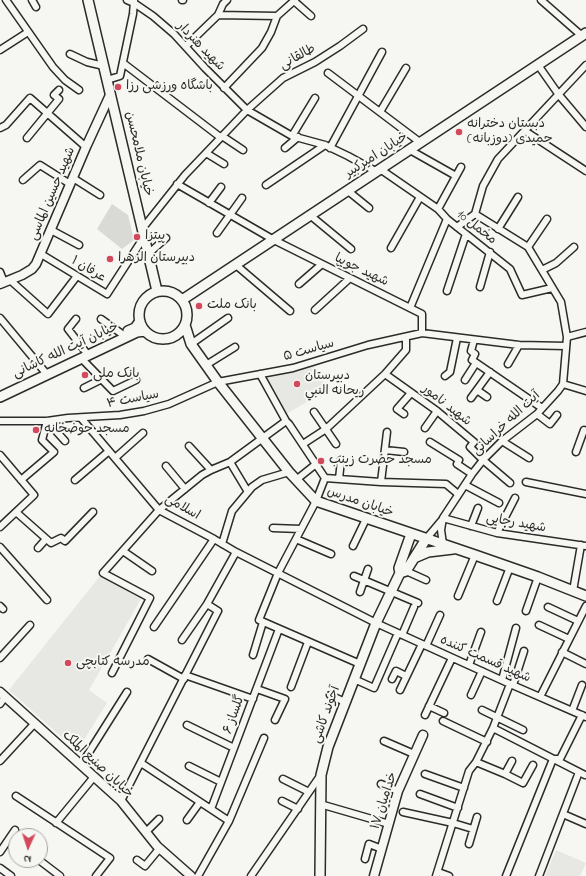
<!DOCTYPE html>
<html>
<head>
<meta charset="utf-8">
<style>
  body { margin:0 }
  #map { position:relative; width:586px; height:876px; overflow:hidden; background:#f6f6f2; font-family:"Indie Flower",sans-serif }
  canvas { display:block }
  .north { position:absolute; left:8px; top:828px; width:40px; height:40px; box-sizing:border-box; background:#f6f6f2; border:1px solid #a5a5a2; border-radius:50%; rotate:183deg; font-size:11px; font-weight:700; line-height:16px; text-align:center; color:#2b2b2b }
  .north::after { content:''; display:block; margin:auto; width:14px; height:18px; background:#d1495b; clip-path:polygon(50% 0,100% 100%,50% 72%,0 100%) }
</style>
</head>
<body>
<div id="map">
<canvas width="586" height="876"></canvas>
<div class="north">N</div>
</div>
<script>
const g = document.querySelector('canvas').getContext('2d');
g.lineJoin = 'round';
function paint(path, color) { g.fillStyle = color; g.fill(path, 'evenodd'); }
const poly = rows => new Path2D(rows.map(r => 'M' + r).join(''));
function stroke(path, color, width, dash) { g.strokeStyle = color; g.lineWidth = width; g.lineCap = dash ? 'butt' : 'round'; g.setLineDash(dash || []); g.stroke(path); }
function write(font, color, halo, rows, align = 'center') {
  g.font = font + ' "Indie Flower","Playpen Sans Arabic",sans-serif'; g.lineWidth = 4; g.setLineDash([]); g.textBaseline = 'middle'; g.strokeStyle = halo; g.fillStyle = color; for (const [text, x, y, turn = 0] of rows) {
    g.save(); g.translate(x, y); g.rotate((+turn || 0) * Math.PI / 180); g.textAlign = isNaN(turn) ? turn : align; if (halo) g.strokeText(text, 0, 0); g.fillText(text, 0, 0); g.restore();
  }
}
const built = poly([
  [314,365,328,390,286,414,266,378],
  [100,576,141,599,89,690,107,703,77,751,9,690],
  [556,850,586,863,580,876,545,876]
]);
const green = poly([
  [112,204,128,215,134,240,122,249,97,229]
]);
const minor = poly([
  [6,0,53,67,65,80,79,90],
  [32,0,36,7],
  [127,0,134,3,153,16,174,34,205,68,247,110,292,136,325,145,348,156,377,172],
  [182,0,183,0],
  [541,0,582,36],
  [294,1,311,16],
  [218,15,277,16],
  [186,46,218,15,223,4,227,0],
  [0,50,28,32],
  [70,54,87,62,104,66],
  [123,63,220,137],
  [538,65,559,95,586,127],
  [328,73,421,143],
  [107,80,120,76,133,14,134,1],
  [224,88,262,48,271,32,277,16,295,0],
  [380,112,406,68],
  [0,128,6,125,30,98,86,147],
  [525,131,586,171],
  [222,136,243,150],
  [292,136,315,98],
  [27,138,59,99,54,95,59,90],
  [285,148,298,137],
  [330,148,382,52],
  [410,150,456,176],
  [206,153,224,164],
  [380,169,438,209,447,219,510,269,522,295,552,288],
  [73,178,100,195],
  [23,180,40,165,70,184],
  [177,184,274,240,422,314,422,333],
  [266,185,325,145],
  [348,191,369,208],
  [209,203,221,187],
  [438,209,461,167],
  [311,216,351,249],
  [457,227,475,214,483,186,498,159,586,65],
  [142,229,185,175,247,110,283,78,315,62,340,46,363,29],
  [498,229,518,197],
  [51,230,79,245],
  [217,233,242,198],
  [528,247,547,219],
  [391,248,420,197],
  [41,254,107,294,144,237],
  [148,254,166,238],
  [236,265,290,311],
  [542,270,556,263,574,247],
  [0,272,4,282],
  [10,280,48,314,77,276],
  [299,284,322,264],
  [480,287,490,252],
  [447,291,466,234],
  [410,308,447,219],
  [315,310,350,278],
  [0,318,45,372],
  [76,319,68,329,85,351],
  [101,319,122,334],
  [567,337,586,332],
  [474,340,471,351,475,354,472,360,542,408],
  [191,344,228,318],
  [81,358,113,391,136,380],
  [508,364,519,345],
  [206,365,235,347],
  [260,374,286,421,289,424,325,478],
  [385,374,437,411,474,442,470,447,483,460,510,483],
  [445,376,450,372,457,338],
  [465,380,476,363],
  [563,384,586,391],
  [84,388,102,379],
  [477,390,487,397],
  [471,398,490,372],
  [314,412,336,444],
  [404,414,397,409,411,393],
  [537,414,550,424,557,415],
  [81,418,159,510,214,539,236,552,376,623,510,684,586,717],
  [0,421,47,421,68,418,120,415,144,411,169,404,218,382,293,368,368,345,422,333,519,345,566,346],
  [47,421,65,441],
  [425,428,437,411],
  [502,441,529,458],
  [430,442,459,460,457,464,472,474],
  [303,444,326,429,385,374,406,350,406,337],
  [189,446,211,470],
  [385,450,404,452],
  [576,452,584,430,586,431],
  [0,455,34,495,0,527],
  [115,458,143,433],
  [230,462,248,492],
  [166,466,185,489],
  [325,478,316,501,278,573,259,620,360,664],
  [325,478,381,482,446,484,458,494],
  [339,479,341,460],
  [21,480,54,452,42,440,47,421],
  [75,480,109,451],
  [296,480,316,464],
  [381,482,387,432],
  [526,482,586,494],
  [465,485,499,503],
  [16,512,51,543,61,538,65,541,93,512],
  [443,518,497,533,586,546],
  [471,526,478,508],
  [273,528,301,529],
  [497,533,515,498],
  [296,539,331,554],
  [426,539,442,520],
  [222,544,232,511,252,487,262,480,289,472],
  [443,544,441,530,443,518,472,474,483,460,502,441,537,414,558,391,563,384,567,337,561,302,528,247,475,214],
  [353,546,366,519],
  [0,547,47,600],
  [38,548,46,539],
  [123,551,152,571],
  [406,571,426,580],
  [354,576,418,603],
  [573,591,581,545],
  [360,592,368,569],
  [458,596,475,555],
  [497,601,510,567],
  [0,606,3,609],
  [548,607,578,621],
  [526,611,538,577],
  [539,625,569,639],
  [154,627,214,539],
  [402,635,414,607],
  [182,640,207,604],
  [426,646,440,615],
  [562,652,586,664],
  [253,655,263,622],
  [0,658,30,625],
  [148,659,184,679],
  [469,665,481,632],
  [112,673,150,598,103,573,159,510,202,475,211,470,230,462,286,421],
  [185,675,253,699],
  [354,679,374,688,398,633],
  [392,679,396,671,406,676],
  [502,680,516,628],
  [513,685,524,651],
  [291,687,308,642],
  [257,689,285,699,275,720],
  [400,690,422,644],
  [330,695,345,702],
  [471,695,482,671],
  [540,697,586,606],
  [0,704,5,697],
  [429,706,444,713],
  [482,710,523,730],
  [572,711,582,685],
  [425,715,452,658],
  [443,721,487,742],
  [187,725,234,748],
  [493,728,585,775],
  [384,741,414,754],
  [0,761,35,723],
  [476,762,505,774,523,783,533,765],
  [141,763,229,821],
  [81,765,127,692],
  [189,766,221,782],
  [425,774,464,788],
  [505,774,512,761],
  [283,779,309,792],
  [381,784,398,791],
  [420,794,458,808],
  [16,796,110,858,96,876],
  [121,801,218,611,207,604,236,552],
  [282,801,298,809],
  [320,804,389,824],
  [211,809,279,629],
  [403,812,453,823,473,829],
  [563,814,586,824],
  [187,820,200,802],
  [56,823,93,778],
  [146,832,159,819],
  [469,844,477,817],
  [0,852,15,830],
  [365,859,369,844,382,849],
  [39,860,60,876],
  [137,860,145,866,159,849],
  [0,868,11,876],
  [438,872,449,876],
  [198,876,229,821,264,738],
  [251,876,320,776],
  [436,876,469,771,476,762,493,728,510,684],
  [506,876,553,759,560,759,582,715],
  [539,876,579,772]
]);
const tertiary = poly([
  [0,284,22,275,32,269,36,264,86,147,110,95],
  [0,692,121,801,157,846,191,876],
  [374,876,398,791,423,735]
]);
const secondary = poly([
  [88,0,157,291],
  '139 315a24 24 0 1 1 48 0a24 24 0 1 1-48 0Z',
  [182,300,586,33],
  [185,325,191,344,218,382,289,472,316,501,475,555,538,577,586,596],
  [128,331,135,328,140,321],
  [0,397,137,332,145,331],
  [414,558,428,552,453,549],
  [400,573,406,571,426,539],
  [320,876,321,775,328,747,376,623,400,573,399,568,411,534]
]);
const markers = [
  [118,87,4,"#d1495b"],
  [459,132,4,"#d1495b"],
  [137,237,4,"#d1495b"],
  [110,259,4,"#d1495b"],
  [199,306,4,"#d1495b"],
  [85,375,4,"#d1495b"],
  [297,384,4,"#d1495b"],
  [36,430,4,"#d1495b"],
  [321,461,4,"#d1495b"],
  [68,663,4,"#d1495b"]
];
const streetNames = [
  ["شهید هنردار",200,47,46],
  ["طالقانی",298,58,-29],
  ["خیابان ملامحسن",138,154,77],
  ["خیابان امیرکبیر",377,156,-33],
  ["شهید حسین الماسی",53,194,-67],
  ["مخمل 10",476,228,38],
  ["عرفان ۱",88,270,31],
  ["شهید جویپا",361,271,26],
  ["خیابان آیت الله کاشانی",66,351,-25],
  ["سیاست ۵",309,351,-16],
  ["سیاست ۴",133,400,-11],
  ["شهید نامور",446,406,38],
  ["آیت الله خراسانی",507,424,-43],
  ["خیابان مدرس",360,503,19],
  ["اسلامی",182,508,30],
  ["شهید رجایی",516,524,10],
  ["شهید قسمت کننده",485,660,24],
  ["گلساز ۶",235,715,-70],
  ["آخوند کاشی",327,715,-70],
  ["خیابان صنیع الملک",97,765,43],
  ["خدامیان ۱۷",385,801,-72]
];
const poiNames = [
  ["باشگاه ورزشی رزا",126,87],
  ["دبستان دخترانه",467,125],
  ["حمیدی (دوزبانه)",467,140],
  ["پیتزا",145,237],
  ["دبیرستان الزهرا",118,259],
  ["بانک ملت",207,306],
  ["بانک ملی",93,375],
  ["دبيرستان",305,377],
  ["ريحانه النبي",305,392],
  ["مسجد حوضخانه",44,430],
  ["مسجد حضرت زینب",329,461],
  ["مدرسه کتابچی",76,663]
];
paint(built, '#e7e7e3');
paint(green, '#d9d9d5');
stroke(minor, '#2b2b2b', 9);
stroke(tertiary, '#2b2b2b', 11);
stroke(secondary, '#2b2b2b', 12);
stroke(minor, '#f6f6f2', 6);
stroke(tertiary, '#f6f6f2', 8);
stroke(secondary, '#f6f6f2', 9);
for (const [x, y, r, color] of markers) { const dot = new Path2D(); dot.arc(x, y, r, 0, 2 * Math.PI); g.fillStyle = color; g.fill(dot); stroke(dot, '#f6f6f2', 1.5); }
write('13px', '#2b2b2b', '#f6f6f2', streetNames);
write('13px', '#2b2b2b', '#f6f6f2', poiNames, 'left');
</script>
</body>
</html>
